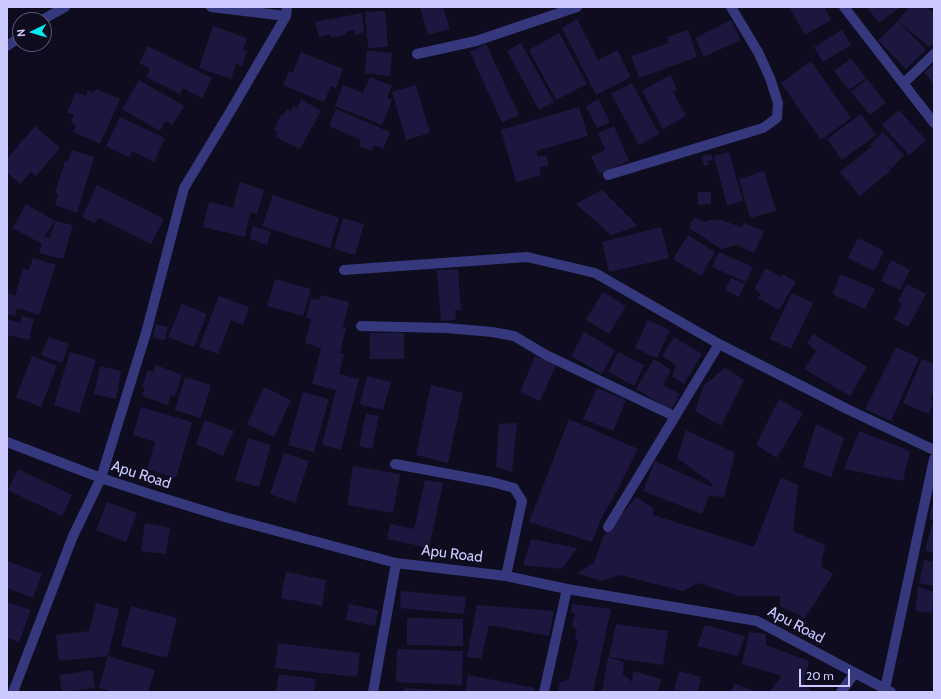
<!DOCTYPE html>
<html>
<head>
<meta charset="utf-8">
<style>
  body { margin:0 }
  #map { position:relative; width:941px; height:699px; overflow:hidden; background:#0e0c1e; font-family:Cabin,sans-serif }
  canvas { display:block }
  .frame { position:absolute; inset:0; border:8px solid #cbc9ff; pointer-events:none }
  .north { position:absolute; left:12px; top:12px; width:40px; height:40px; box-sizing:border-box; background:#0e0c1e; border:1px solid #5a5878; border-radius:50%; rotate:265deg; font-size:11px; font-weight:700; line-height:16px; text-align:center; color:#cbc9ff }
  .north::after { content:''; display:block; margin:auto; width:14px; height:18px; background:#00ecf4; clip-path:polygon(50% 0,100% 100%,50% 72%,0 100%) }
  .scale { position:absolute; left:799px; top:669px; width:51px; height:18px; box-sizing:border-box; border:2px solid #cbc9ff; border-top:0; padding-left:5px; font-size:12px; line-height:14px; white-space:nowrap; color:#cbc9ff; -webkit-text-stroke:3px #0e0c1e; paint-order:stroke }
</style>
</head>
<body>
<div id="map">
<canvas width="941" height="699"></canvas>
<div class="frame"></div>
<div class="north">N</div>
<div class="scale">20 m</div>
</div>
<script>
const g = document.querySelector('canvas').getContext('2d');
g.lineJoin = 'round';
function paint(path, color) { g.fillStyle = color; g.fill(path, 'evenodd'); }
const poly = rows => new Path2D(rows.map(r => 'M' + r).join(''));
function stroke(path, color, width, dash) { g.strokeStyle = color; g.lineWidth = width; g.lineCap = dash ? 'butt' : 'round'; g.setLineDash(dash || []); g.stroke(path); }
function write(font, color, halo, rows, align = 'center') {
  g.font = font + ' Cabin,sans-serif'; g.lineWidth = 3; g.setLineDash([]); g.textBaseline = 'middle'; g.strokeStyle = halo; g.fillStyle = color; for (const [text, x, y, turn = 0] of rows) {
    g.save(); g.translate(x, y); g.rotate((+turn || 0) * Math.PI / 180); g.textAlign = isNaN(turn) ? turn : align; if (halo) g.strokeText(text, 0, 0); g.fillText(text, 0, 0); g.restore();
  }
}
const building = poly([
  [420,7,443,7,450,29,428,35],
  [789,7,824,7,831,20,805,35],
  [867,7,901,7,879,23],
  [909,7,927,7,934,13,934,44,929,47,898,21],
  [385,11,388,47,368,48,365,12],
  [362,13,364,32,355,35,354,30,346,32,347,34,331,38,330,34,319,37,315,22],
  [577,19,598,60,617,50,631,77,596,95,562,28],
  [731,20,740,40,704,57,695,38],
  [898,21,926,50,906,69,878,40],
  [213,26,247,38,243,50,247,51,242,66,236,64,231,79,199,68],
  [688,30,697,57,639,78,631,56,669,43,667,37],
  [842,30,851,45,823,62,814,47],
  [559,33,587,84,556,100,529,50],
  [521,43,554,102,539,110,507,51],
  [486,44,519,115,502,123,470,52],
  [148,46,212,78,202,98,183,88,180,94,146,77,150,69,139,63],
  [367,50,392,53,390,76,365,73],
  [301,52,343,69,336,88,331,86,324,102,283,85,289,71,293,72],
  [851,58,866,78,849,90,834,71],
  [811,61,851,118,821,140,781,83],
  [934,64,934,85,924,72],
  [670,75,677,89,673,92,686,116,663,129,642,91],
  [370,77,392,86,387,98,392,100,382,125,335,106,343,85,363,93],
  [867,79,886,103,870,115,851,92],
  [139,80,184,106,173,125,165,121,160,131,122,109],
  [632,83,659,134,639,145,611,94],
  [416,85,430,133,406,140,392,92],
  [96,89,120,99,100,144,73,132,76,125,71,122,74,115,67,112,76,92,86,96,88,90,94,93],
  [301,99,321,111,300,149,276,137,278,133,274,129,281,115,284,115,287,109,291,111,293,106,297,108],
  [598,99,610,122,597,128,586,106],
  [579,107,588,136,536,151,538,157,546,155,549,165,539,168,541,175,516,182,501,130],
  [336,109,390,132,383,149,374,145,372,151,359,146,361,140,329,126],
  [899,110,926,140,909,155,882,125],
  [861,114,876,135,842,160,827,139],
  [120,117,165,138,154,162,132,151,129,157,106,146],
  [35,126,60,148,36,176,31,172,20,184,7,172,7,159],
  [614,126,629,161,599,174,591,156,605,150,598,133],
  [883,132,904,155,891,169,874,150,891,170,860,196,840,172,872,146,870,145],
  [72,150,94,157,77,213,55,205,58,194,55,193,65,161,68,162],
  [729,152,743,201,727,205,714,156],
  [711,154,713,160,708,161,709,165,704,166,702,156],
  [764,171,776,211,750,218,739,179],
  [240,182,264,190,257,214,250,212,245,237,203,227,209,202,242,210,233,207],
  [97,185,164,219,151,244,99,218,94,223,82,217],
  [602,190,638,226,611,235,576,204],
  [698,192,711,192,711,204,698,205],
  [273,195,339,218,330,248,262,226],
  [26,204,55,221,73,225,63,259,39,253,42,244,13,228],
  [55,221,50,238,44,237],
  [694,217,706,222,708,220,721,220,741,227,744,223,764,231,754,253,737,245,721,249,689,228],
  [343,218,364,224,355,255,334,249],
  [253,226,271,232,267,245,250,239],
  [661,227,669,258,609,272,602,242],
  [688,235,715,252,701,276,673,259],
  [858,238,884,251,874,271,848,258],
  [719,252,753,267,746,282,712,267],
  [33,258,56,265,39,315,17,308,15,316,7,314,7,293,15,296,23,268,29,270],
  [891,260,910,270,900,290,881,281],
  [766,268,781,277,783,274,796,282,779,310,758,298,761,294,754,289],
  [458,269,461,310,455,310,456,320,441,321,437,270],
  [841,274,875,289,865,309,832,294],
  [731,278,745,284,739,297,725,290],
  [275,279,311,289,303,316,267,306],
  [907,284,926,294,908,327,894,319,902,305,898,301],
  [603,292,626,306,609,334,586,320],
  [792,293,813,303,791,349,770,339],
  [321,295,349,302,343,328,346,328,340,353,344,354,339,374,359,379,341,450,322,445,336,390,312,384,321,348,305,343,311,319,306,318,311,298,319,300],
  [219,296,249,307,243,325,231,320,218,354,199,347],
  [182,304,207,314,194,347,168,337],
  [22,316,34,319,29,340,7,335,7,319,20,323],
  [648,320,670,330,657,358,635,348],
  [156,324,168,327,165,340,153,338],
  [584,332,615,350,602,374,571,356],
  [370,333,404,333,404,359,370,359],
  [813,334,867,367,850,396,804,369,816,351,807,343],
  [49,337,69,344,62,363,41,355],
  [674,337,702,354,684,384,672,377,676,365,662,356],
  [896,347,919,358,891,421,865,409],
  [70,352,96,360,79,413,54,405],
  [618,352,644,365,634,386,608,372],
  [32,356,57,366,41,407,16,397],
  [535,356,556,365,540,401,520,392],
  [654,359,671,370,663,385,680,394,671,410,636,389],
  [922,359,934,364,934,389,930,400,934,401,929,414,903,403],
  [156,365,182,375,175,396,171,395,168,405,142,396,145,388,142,387,148,370,153,372],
  [100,366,121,371,116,399,94,394],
  [725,368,744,380,721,426,695,411,704,385],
  [367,376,391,382,383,410,360,404],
  [185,377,211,385,201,418,175,410],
  [431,385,463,393,448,463,416,455],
  [264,387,291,400,274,437,247,424],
  [597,388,626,400,613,431,583,419],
  [303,392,329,399,314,452,288,445],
  [779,399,803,413,777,458,756,445],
  [141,407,192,422,176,478,147,469,155,442,133,435],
  [366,414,379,416,372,449,359,446],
  [569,419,638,449,618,489,602,517,592,542,529,522],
  [205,420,234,431,223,456,196,444],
  [517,423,512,472,496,467,499,424],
  [816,424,844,438,831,477,803,467],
  [686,430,735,453,724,497,709,496,702,514,643,491,655,461,712,487,713,484,677,458],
  [859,431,910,451,903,481,844,469],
  [248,438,271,445,259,487,235,480],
  [284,453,309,461,295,503,270,494],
  [353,466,400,474,393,513,347,505],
  [18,469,72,495,62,516,8,490],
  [781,477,798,485,793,531,825,545,821,566,833,574,805,618,780,606,780,596,739,596,698,583,683,591,620,575,601,581,577,573,594,563,603,537,636,497,653,508,653,515,754,547],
  [425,480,443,483,429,548,387,539,390,524,414,529],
  [107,502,137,513,126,542,96,530],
  [933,503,934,503,934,520,929,519],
  [145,523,170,528,166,554,141,551],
  [932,525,934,526,934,553,925,550],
  [531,539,577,548,562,569,523,565],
  [924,560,934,562,934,586,919,583],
  [7,561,42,574,33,598,7,588],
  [286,572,326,580,322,606,281,598],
  [918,587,934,592,932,613,915,611],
  [401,591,466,597,464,614,400,608],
  [7,602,31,610,19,642,7,638],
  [96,603,119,609,108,656,59,661,56,635,89,631],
  [349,604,378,610,375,626,346,620],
  [572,604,611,609,593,692,558,692,560,683,569,679,578,641,575,639,577,630,572,626,575,614,571,612],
  [477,605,554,611,549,636,489,625,481,659,467,657],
  [131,606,177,618,167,658,121,646],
  [407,618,463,619,463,646,407,645],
  [616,624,668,631,663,665,609,657],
  [705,625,745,636,738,656,697,646],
  [749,632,766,634,766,645,809,661,804,683,812,692,769,692,782,676,742,664],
  [278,643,360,653,357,677,275,668],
  [397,649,463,651,462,685,396,682],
  [108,656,155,670,148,692,114,692,99,688],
  [608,657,624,662,623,674,632,682,633,671,661,679,658,692,602,692],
  [92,670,95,688,62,692,59,675],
  [679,671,701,677,698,692,674,690],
  [279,674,316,679,314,692,276,692],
  [468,675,535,688,533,692,465,692],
  [735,684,752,690,752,692,730,692],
  [405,688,454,691,454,692,404,692]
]);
const minor = poly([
  [211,7,286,16],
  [844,7,934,123],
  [42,20,65,7],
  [7,46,20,37],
  [417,54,476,41,577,7],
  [904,83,934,54],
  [608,175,763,128,777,118,778,103,770,78,758,52,731,7],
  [344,270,527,257,595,273,719,344,849,410,934,450],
  [361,326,446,328,492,332,514,336,546,355,674,416],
  [7,442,101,478,156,496,228,518,396,563,506,576,567,589,757,621,891,692],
  [395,464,492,482,514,488,522,501,506,576],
  [608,527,719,344],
  [885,689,934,459],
  [13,692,73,536,101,478,146,333,184,188,230,112,286,16,287,7],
  [373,692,396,563],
  [544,692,567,589],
  [841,692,855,673]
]);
const streetNames = [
  ["Apu Road",141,475,18],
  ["Apu Road",452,554,7],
  ["Apu Road",796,625,28]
];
paint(building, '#1d173f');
stroke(minor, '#36387e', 10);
write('15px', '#cbc9ff', '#0e0c1e', streetNames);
</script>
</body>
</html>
